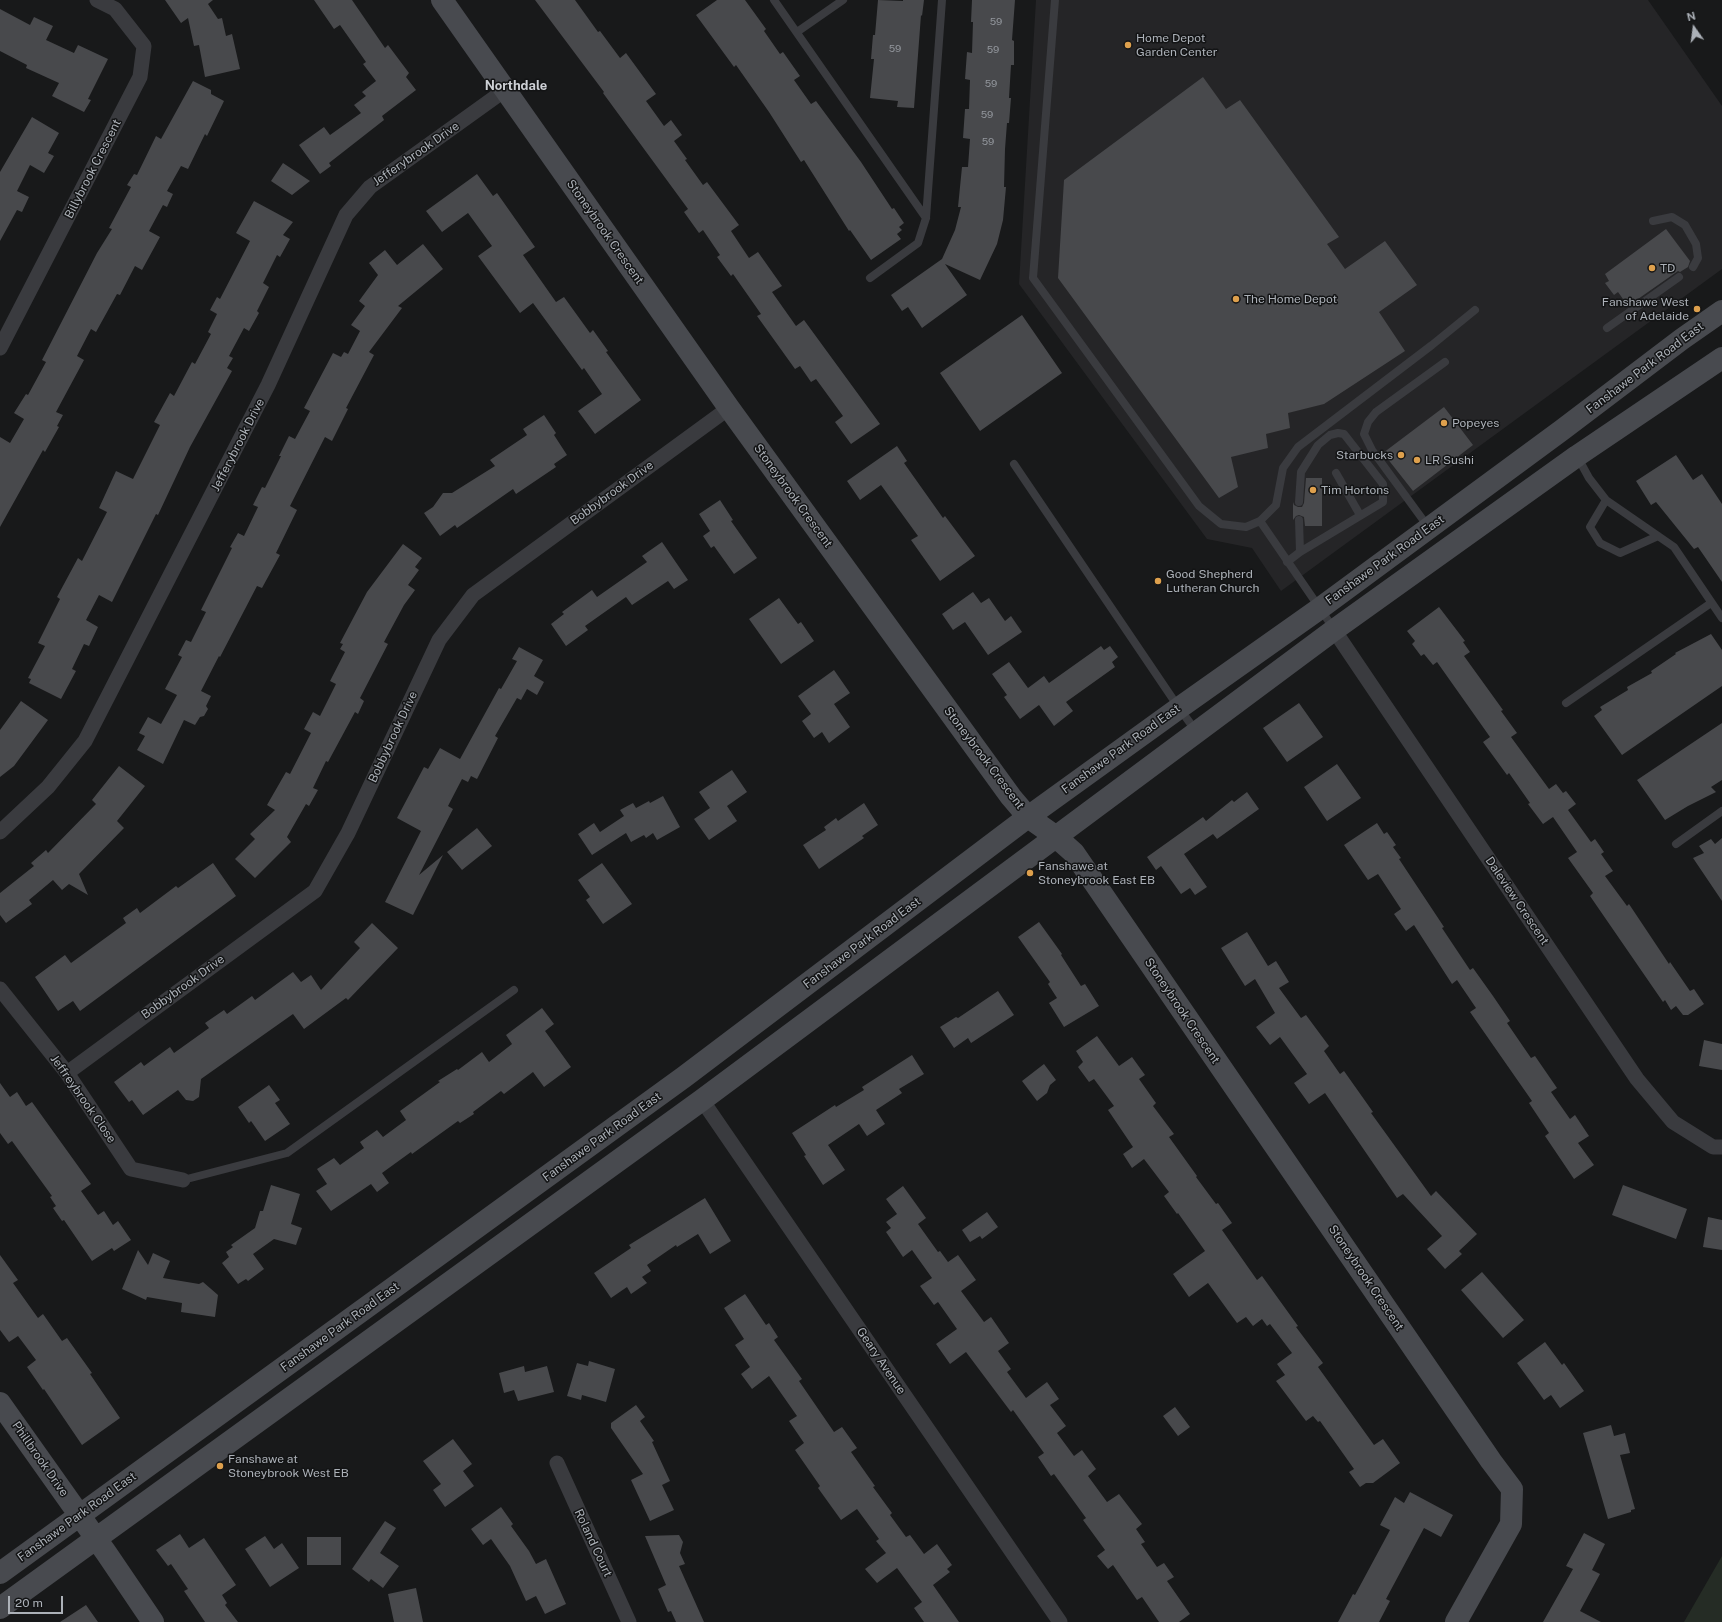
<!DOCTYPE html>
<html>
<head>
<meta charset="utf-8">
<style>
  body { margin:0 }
  #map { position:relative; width:1722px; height:1622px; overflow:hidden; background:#18191a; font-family:"Public Sans",sans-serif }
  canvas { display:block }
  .north { position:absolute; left:1674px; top:8px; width:40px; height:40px; -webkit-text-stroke:3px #131415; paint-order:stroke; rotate:346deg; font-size:11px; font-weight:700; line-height:16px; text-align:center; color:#acb1b8 }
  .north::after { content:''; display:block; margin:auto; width:14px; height:18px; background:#acb1b8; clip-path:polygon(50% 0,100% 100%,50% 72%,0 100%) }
  .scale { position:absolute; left:8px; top:1596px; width:55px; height:18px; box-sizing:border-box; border:2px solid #acb1b8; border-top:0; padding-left:5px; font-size:12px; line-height:14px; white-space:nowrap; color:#acb1b8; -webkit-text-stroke:3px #131415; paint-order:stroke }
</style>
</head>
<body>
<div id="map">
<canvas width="1722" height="1622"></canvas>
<div class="north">N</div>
<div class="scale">20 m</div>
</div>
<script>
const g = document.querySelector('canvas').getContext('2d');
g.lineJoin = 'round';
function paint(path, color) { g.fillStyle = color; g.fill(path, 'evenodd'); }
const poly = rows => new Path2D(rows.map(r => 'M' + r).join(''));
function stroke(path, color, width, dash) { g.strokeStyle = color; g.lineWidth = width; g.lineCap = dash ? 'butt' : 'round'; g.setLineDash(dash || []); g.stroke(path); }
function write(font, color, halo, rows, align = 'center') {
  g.font = font + ' "Public Sans",sans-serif'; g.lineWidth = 3; g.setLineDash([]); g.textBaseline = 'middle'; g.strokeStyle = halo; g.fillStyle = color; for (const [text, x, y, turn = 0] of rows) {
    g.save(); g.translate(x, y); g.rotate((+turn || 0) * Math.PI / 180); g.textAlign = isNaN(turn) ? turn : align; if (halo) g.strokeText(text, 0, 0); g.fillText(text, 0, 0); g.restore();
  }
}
const built = poly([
  [1036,0,1648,0,1722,106,1722,269,1281,591,1252,548,1207,539,1019,284]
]);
const green = poly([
  [1722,1556,1722,1622,1684,1622]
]);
const building = poly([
  [165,0,213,0,208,4,218,19,222,18,226,36,232,34,240,69,205,77,199,45,194,46,188,18,181,23],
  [314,0,352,0,385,48,388,45,409,73,406,77,416,90,382,116,384,120,329,163,331,166,320,174,299,145,324,127,330,135,361,113,354,105,366,96,362,92,376,81,363,64,366,62,340,25,334,29],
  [535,0,575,0,598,32,600,31,620,58,626,53,656,94,646,101,664,126,671,120,682,135,674,141,687,159,685,160,703,185,707,182,739,225,731,231,749,258,758,252,782,286,772,292,796,326,804,320,880,424,851,444,835,422,843,416,816,379,811,382,800,366,795,369,757,316,761,314,733,274,731,276,717,257,720,255,703,230,699,233,684,212,688,209,603,93,604,92],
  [717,0,745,0,766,29,764,31,780,54,783,52,800,76,794,80,811,104,816,101,861,162,892,209,894,208,904,223,899,227,902,230,897,234,901,239,871,260,850,230,849,231,804,160,801,162,769,112,736,65,734,67,696,15],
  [878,0,903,1,903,0,924,0,922,16,921,15,914,108,897,107,898,101,870,98,874,59,871,59,873,35,875,35],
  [972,0,1015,0,1012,40,1014,41,1014,65,1011,65,1009,98,1011,98,1009,123,1007,123,1005,149,1004,187,1006,187,1003,220,997,244,980,280,945,264,967,295,922,328,908,307,902,311,891,295,942,259,955,230,961,207,958,207,962,167,968,167,970,139,963,138,965,109,969,109,970,80,965,79,967,52,972,53,973,22,971,22],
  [0,9,30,25,34,17,53,26,46,40,74,53,78,45,108,59,88,99,91,100,84,112,52,96,59,83,26,68,27,65,0,51],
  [1203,77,1226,109,1240,100,1339,237,1327,244,1345,269,1385,241,1417,285,1379,312,1405,351,1324,404,1288,413,1290,428,1266,434,1268,448,1231,457,1238,487,1219,498,1058,278,1064,180],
  [193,81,211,90,211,94,224,101,207,136,205,134,188,169,181,166,167,191,173,194,167,207,163,205,149,231,160,237,142,270,135,266,120,295,117,294,96,332,91,329,77,356,84,360,56,412,63,415,57,426,59,427,45,452,43,450,0,527,0,437,10,443,24,419,14,413,26,394,28,395,46,362,42,360,97,253,112,229,109,228,131,187,127,185,134,174,137,175,156,136,161,139],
  [32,117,59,133,48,153,54,156,44,173,30,165,17,191,29,197,22,212,17,210,0,241,0,172],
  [283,163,310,181,292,195,271,181],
  [477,174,493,196,497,193,535,247,523,255,556,302,564,297,590,333,593,330,608,351,606,352,641,400,595,434,578,411,602,394,584,368,582,370,533,303,520,313,478,256,492,246,468,213,442,232,426,211],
  [254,201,293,222,283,235,290,239,280,257,277,255,263,283,269,287,257,311,259,313,249,331,244,328,229,356,233,358,227,368,232,371,190,447,158,515,156,514,112,602,99,595,86,620,98,627,89,646,84,644,72,669,76,671,61,699,29,683,31,679,28,678,45,646,38,643,60,599,57,597,78,558,82,561,107,512,99,508,116,471,133,479,160,425,154,422,170,393,174,396,192,362,195,364,211,334,208,332,217,314,210,310,217,297,220,299,250,241,236,233],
  [1666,229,1690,261,1688,267,1680,272,1678,271,1628,306,1618,292,1614,295,1605,283,1609,281,1605,274],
  [423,244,443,269,398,306,402,308,369,352,374,355,346,408,348,409,332,441,325,437,290,506,297,510,276,553,280,555,262,588,257,586,220,657,219,656,201,691,211,696,206,706,208,709,204,716,200,717,195,725,184,720,163,764,137,750,145,736,139,733,148,717,161,724,177,695,165,689,182,657,178,655,186,640,191,642,206,612,201,610,232,548,230,547,238,533,244,536,258,507,253,505,262,487,265,488,281,456,279,456,289,436,295,439,310,411,304,408,333,353,341,357,344,352,348,354,360,331,351,325,365,306,359,301,378,275,369,263,385,250,397,265],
  [1022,315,1062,373,980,431,940,373],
  [1444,407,1473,445,1413,491,1383,453],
  [544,415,556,433,554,435,567,455,554,464,556,467,516,494,513,489,457,528,455,525,440,536,424,513,433,507,443,493,452,493,495,466,490,460,527,435,523,429],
  [897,446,907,461,904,463,943,518,945,516,975,556,940,581,911,540,918,536,881,485,860,500,847,481],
  [1676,455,1693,480,1702,474,1722,504,1722,582,1698,547,1694,549,1656,502,1651,505,1636,481],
  [1306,478,1322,478,1322,526,1305,526,1304,517,1299,515,1296,516,1293,520,1293,502,1294,505,1298,507,1302,507,1304,503],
  [720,500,733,520,731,521,757,558,734,574,714,546,711,548,703,536,710,531,699,514],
  [662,542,688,580,674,589,668,581,632,605,626,597,585,626,588,630,566,646,551,624,564,614,562,612,592,590,597,597,647,562,642,556],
  [403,544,422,558,415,567,419,570,408,585,415,590,404,605,384,642,388,644,360,698,364,701,358,714,355,712,328,762,326,761,313,788,318,790,309,806,306,804,287,837,291,842,255,878,235,859,255,839,250,834,275,810,267,805,286,772,290,774,311,733,304,729,313,712,320,716,336,684,330,681,345,652,340,649,343,644,340,643,367,592],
  [973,592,981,603,989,598,1005,621,1011,616,1022,632,988,655,965,622,953,630,942,614],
  [779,598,798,624,801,622,814,641,781,664,749,619],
  [1439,607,1465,641,1463,642,1470,652,1464,656,1503,710,1501,711,1517,733,1511,737,1549,789,1556,784,1563,793,1566,791,1576,804,1568,810,1591,842,1595,839,1604,852,1601,854,1613,871,1605,876,1627,906,1629,904,1669,964,1670,962,1690,991,1694,989,1704,1004,1688,1015,1683,1015,1676,1006,1671,1010,1665,1000,1663,1002,1590,896,1593,893,1568,858,1577,852,1553,817,1543,824,1528,804,1530,803,1509,773,1507,775,1483,742,1490,737,1437,662,1433,665,1424,654,1421,656,1412,644,1415,641,1407,631],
  [1711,634,1722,650,1722,686,1622,755,1594,716,1602,710,1600,707,1628,690,1627,687,1652,673,1651,671,1676,654,1675,653],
  [1101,646,1104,650,1110,646,1118,657,1112,662,1115,667,1066,702,1073,711,1054,726,1039,705,1020,719,1004,697,1007,695,992,674,1009,662,1028,688,1044,676,1049,683],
  [519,647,543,660,534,676,544,682,537,695,527,689,521,700,517,698,495,736,498,738,477,779,471,776,468,782,462,779,448,806,453,809,419,875,443,855,413,915,385,902,421,831,397,818,424,767,428,769,440,748,460,759,499,688,501,689,517,661,512,659],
  [834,670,850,693,834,704,850,727,829,743,822,732,814,738,802,721,811,714,798,696],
  [21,701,48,720,14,766,0,777,0,730],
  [1299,703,1323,737,1287,762,1263,728],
  [1722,723,1722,780,1711,787,1716,792,1688,806,1665,820,1637,780],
  [1337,764,1361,798,1327,821,1304,787],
  [119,766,145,786,117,821,124,828,79,874,88,895,69,884,62,890,53,880,29,900,32,904,6,923,0,915,0,893,34,866,31,863,46,850,48,853,96,804,92,800],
  [732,770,747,792,727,806,737,821,709,840,694,819,710,808,699,792],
  [1247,792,1259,809,1217,839,1213,834,1184,854,1207,887,1195,895,1190,888,1181,894,1161,866,1156,870,1147,857,1203,817,1206,821,1232,800,1234,802],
  [663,796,680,827,657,840,653,833,646,838,644,835,631,842,626,833,592,855,578,834,594,823,600,832,624,816,620,810,633,803,636,808,649,801,650,803],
  [864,803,878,825,862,836,864,838,819,869,803,845,826,830,824,827,836,818,838,821],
  [1377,823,1384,834,1387,832,1396,845,1393,847,1401,858,1399,859,1444,927,1442,928,1470,970,1473,968,1493,996,1510,1021,1507,1023,1531,1058,1535,1056,1557,1088,1551,1092,1570,1119,1575,1115,1589,1136,1578,1143,1594,1165,1574,1179,1545,1136,1549,1133,1529,1103,1532,1101,1470,1012,1476,1008,1457,980,1452,984,1414,925,1406,931,1394,914,1401,909,1378,874,1368,880,1344,845],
  [477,828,492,846,462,870,447,852],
  [1722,838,1722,901,1693,858,1704,853,1699,846,1711,839,1715,844],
  [213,863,236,896,80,1011,73,1001,58,1011,35,977,65,955,71,963,126,923,123,918,137,908,140,913,176,886,178,888],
  [602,863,632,904,603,924,586,900,590,897,578,880],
  [1039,922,1062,954,1061,955,1081,986,1085,984,1099,1006,1064,1027,1049,1003,1057,998,1048,984,1050,982,1018,937],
  [372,923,398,948,348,1000,346,998,304,1029,293,1014,201,1079,199,1097,193,1101,186,1100,178,1090,143,1115,132,1100,129,1102,114,1082,141,1062,144,1066,170,1047,174,1053,209,1028,205,1023,224,1010,227,1014,252,996,255,1000,293,972,301,982,311,975,321,990,360,948,354,942],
  [1247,932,1268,966,1276,961,1289,982,1279,988,1301,1018,1306,1015,1329,1046,1324,1051,1340,1074,1344,1071,1373,1112,1371,1113,1431,1196,1436,1191,1477,1234,1459,1251,1462,1254,1445,1269,1427,1249,1442,1236,1403,1194,1397,1198,1325,1093,1309,1104,1294,1083,1307,1074,1280,1037,1270,1045,1256,1027,1275,1013,1255,979,1245,986,1221,948],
  [998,991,1014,1015,971,1043,968,1038,954,1048,940,1027,956,1017,958,1018],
  [542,1008,554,1024,545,1031,571,1067,544,1087,533,1072,504,1094,501,1091,473,1112,474,1114,460,1123,458,1121,412,1154,411,1152,382,1173,389,1183,377,1192,371,1184,331,1211,316,1191,327,1184,317,1169,334,1158,340,1165,364,1148,360,1142,377,1130,383,1137,406,1120,400,1111,440,1082,438,1081,457,1069,458,1070,482,1052,489,1062,512,1044,506,1035],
  [1097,1036,1119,1066,1132,1057,1145,1075,1139,1079,1156,1103,1153,1106,1174,1134,1169,1137,1197,1176,1196,1177,1216,1204,1218,1203,1232,1223,1222,1230,1257,1280,1262,1276,1298,1326,1296,1327,1323,1363,1318,1367,1374,1445,1383,1439,1400,1463,1373,1483,1366,1483,1360,1487,1349,1472,1354,1469,1320,1421,1318,1422,1313,1416,1306,1421,1276,1381,1285,1375,1277,1364,1292,1353,1270,1324,1267,1326,1262,1319,1253,1326,1246,1317,1237,1323,1208,1283,1189,1297,1173,1274,1205,1251,1178,1213,1177,1214,1164,1196,1169,1192,1144,1159,1132,1168,1123,1154,1133,1147,1108,1110,1114,1106,1094,1079,1089,1082,1078,1067,1083,1062,1076,1051],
  [1704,1040,1722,1044,1722,1070,1699,1066],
  [912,1055,924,1074,899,1089,902,1093,876,1110,885,1124,867,1136,859,1124,828,1145,845,1170,823,1185,804,1156,806,1155,792,1133,835,1105,836,1107,864,1090,862,1087],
  [1044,1064,1056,1080,1050,1085,1047,1093,1037,1101,1022,1081],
  [0,1083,10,1097,17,1092,26,1106,32,1102,91,1184,81,1191,98,1215,104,1211,113,1225,118,1221,131,1240,114,1251,112,1248,92,1261,64,1220,62,1221,53,1208,56,1206,50,1197,52,1196,12,1141,8,1144,0,1133],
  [269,1085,280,1100,275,1103,290,1124,265,1141,251,1121,249,1123,238,1107],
  [271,1185,300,1194,291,1224,302,1228,296,1245,274,1239,253,1254,264,1269,248,1281,246,1279,238,1284,222,1263,229,1257,226,1252,233,1247,231,1245,255,1228,260,1211,263,1211],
  [1623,1185,1687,1209,1676,1239,1612,1215],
  [903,1186,926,1218,918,1224,938,1252,940,1251,948,1262,958,1255,976,1280,961,1291,984,1322,991,1317,1009,1343,998,1351,1011,1369,1007,1372,1026,1398,1047,1382,1059,1399,1050,1405,1066,1426,1057,1433,1074,1456,1082,1450,1096,1469,1088,1476,1107,1502,1119,1494,1142,1524,1136,1529,1145,1542,1141,1544,1157,1567,1164,1563,1174,1577,1167,1581,1190,1614,1179,1622,1159,1622,1142,1597,1137,1600,1113,1565,1108,1569,1097,1556,1105,1550,1083,1520,1086,1518,1054,1474,1051,1476,1038,1457,1044,1453,1013,1410,1011,1412,966,1352,950,1364,936,1344,957,1329,938,1302,934,1305,920,1286,932,1278,912,1250,903,1257,886,1232,891,1228,886,1222,897,1214,886,1199],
  [705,1198,731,1241,710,1254,698,1234,677,1247,676,1245,647,1265,651,1271,642,1277,647,1283,631,1294,627,1287,611,1298,594,1273,631,1248,629,1245],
  [987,1212,998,1227,982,1239,980,1236,970,1242,962,1230],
  [1708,1217,1722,1220,1722,1250,1703,1247],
  [138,1250,148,1265,153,1253,170,1261,163,1278,199,1284,203,1282,218,1295,215,1317,181,1312,182,1303,147,1297,146,1300,122,1289],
  [0,1255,18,1280,13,1283,38,1318,43,1314,62,1341,67,1338,92,1373,90,1374,120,1418,82,1445,44,1389,43,1390,27,1367,36,1360,18,1336,9,1342,0,1330],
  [1482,1272,1524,1320,1503,1338,1461,1290],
  [745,1294,766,1325,769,1323,778,1337,774,1340,802,1379,799,1381,834,1432,842,1427,857,1448,851,1452,875,1486,873,1487,892,1513,890,1515,906,1537,910,1535,924,1554,937,1544,952,1565,947,1569,950,1572,933,1585,959,1622,924,1622,914,1608,922,1602,897,1568,877,1583,865,1569,886,1553,876,1541,879,1539,857,1509,841,1520,818,1488,820,1486,795,1450,804,1443,789,1421,797,1416,769,1376,752,1389,741,1374,750,1367,735,1345,744,1339,724,1308],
  [1545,1342,1562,1365,1564,1363,1584,1391,1560,1408,1551,1395,1544,1400,1517,1363],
  [589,1361,615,1369,606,1402,582,1395,581,1400,567,1396,577,1363,588,1366],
  [524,1366,525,1372,547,1366,554,1392,518,1401,514,1390,504,1393,499,1373],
  [636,1405,645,1417,640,1421,654,1441,652,1442,670,1481,662,1485,674,1510,650,1521,631,1480,643,1474,611,1428,611,1423],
  [1175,1407,1190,1427,1178,1436,1163,1416],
  [1611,1425,1614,1436,1625,1433,1630,1453,1620,1455,1635,1509,1631,1510,1631,1512,1608,1519,1583,1433],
  [453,1439,472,1464,463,1471,474,1486,445,1507,433,1490,441,1484,423,1461],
  [1410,1492,1453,1515,1441,1537,1424,1528,1386,1599,1390,1601,1379,1622,1338,1622,1353,1594,1355,1595,1390,1530,1380,1525,1395,1497,1404,1503],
  [501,1507,513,1524,511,1526,529,1551,536,1564,546,1559,566,1604,545,1614,536,1596,526,1601,510,1566,491,1539,483,1545,471,1529],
  [385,1521,396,1528,380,1553,399,1566,383,1588,371,1579,369,1582,352,1569],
  [1584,1533,1605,1544,1592,1570,1600,1574,1580,1611,1601,1622,1543,1622,1573,1569,1566,1566],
  [180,1534,189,1548,204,1538,236,1585,222,1595,227,1603,225,1605,238,1622,205,1622,184,1591,188,1589,171,1564,168,1566,156,1550],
  [679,1535,683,1542,680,1553,685,1564,679,1566,704,1622,676,1622,671,1611,668,1612,658,1589,666,1585,645,1536],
  [265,1536,274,1549,282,1543,299,1568,270,1587,245,1549],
  [307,1537,341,1537,341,1565,307,1565],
  [416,1588,423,1622,394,1622,388,1594],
  [86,1605,98,1622,60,1622]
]);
const lane = poly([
  [774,0,926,218],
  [1055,0,1033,278,1199,506,1221,524,1246,527,1260,521,1276,505,1283,468,1298,447,1432,345,1475,310],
  [797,32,843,0],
  [1653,221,1672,217,1685,225,1696,244,1698,258,1693,267],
  [870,278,918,243,926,218,942,0],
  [1607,328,1679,277],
  [1577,456,1589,478,1606,500,1674,547,1722,618],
  [1014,464,1179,708,1196,731],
  [1336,473,1360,515],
  [1606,500,1590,527,1600,543,1620,553,1658,536],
  [1299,520,1300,552],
  [1260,521,1334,629],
  [1429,528,1372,450,1364,434,1368,422,1376,412,1445,362],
  [1287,562,1300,552,1383,502,1383,484,1344,434,1338,433,1330,435,1318,445,1301,472,1299,502],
  [1566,703,1711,603],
  [1676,844,1722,811],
  [183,1180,287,1153,514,990]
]);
const street = poly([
  [0,348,140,77,144,46,115,9,97,0],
  [1334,630,1637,1079,1673,1122,1713,1147,1722,1147],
  [0,832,48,787,85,741,268,385,346,215,370,187,505,90],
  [0,989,67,1073,131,1169,183,1180],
  [67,1073,315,891,348,833,439,640,473,595,729,408],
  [702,1100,1060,1622],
  [557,1463,629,1622]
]);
const secondary = poly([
  [442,0,729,408,1011,797,1028,817,1055,836,1074,853,1491,1461,1512,1489,1511,1524,1456,1622],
  [0,1403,107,1554,153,1622],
  [0,1573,684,1077,1028,817,1179,708,1319,609,1562,430,1682,339,1722,311],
  [0,1608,702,1100,1334,630,1577,456,1722,358]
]);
const markers = [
  [1128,45,4,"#dea04d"],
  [1652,268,4,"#dea04d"],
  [1236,299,4,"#dea04d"],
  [1697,309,4,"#dea04d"],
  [1444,423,4,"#dea04d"],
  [1401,455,4,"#dea04d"],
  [1417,460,4,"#dea04d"],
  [1313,490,4,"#dea04d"],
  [1158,581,4,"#dea04d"],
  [1030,873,4,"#dea04d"],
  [220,1466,4,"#dea04d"]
];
const numberNames = [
  ["59",996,22],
  ["59",895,49],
  ["59",993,50],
  ["59",991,84],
  ["59",987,115],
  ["59",988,142]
];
const poiNames = [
  ["Home Depot",1136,38],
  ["Garden Center",1136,52],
  ["TD",1660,268],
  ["The Home Depot",1244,299],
  ["Fanshawe West",1689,302,"right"],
  ["of Adelaide",1689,316,"right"],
  ["Popeyes",1452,423],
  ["Starbucks",1393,455,"right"],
  ["LR Sushi",1425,460],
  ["Tim Hortons",1321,490],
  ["Good Shepherd",1166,574],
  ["Lutheran Church",1166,588],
  ["Fanshawe at",1038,866],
  ["Stoneybrook East EB",1038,880],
  ["Fanshawe at",228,1459],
  ["Stoneybrook West EB",228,1473]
];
const streetNames = [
  ["Jefferybrook Drive",416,154,-35],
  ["Billybrook Crescent",93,169,-63],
  ["Stoneybrook Crescent",605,232,55],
  ["Fanshawe Park Road East",1645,368,-37],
  ["Jefferybrook Drive",238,445,-63],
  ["Bobbybrook Drive",612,493,-36],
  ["Stoneybrook Crescent",793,496,54],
  ["Fanshawe Park Road East",1385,560,-36],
  ["Bobbybrook Drive",393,737,-65],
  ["Fanshawe Park Road East",1121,749,-36],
  ["Stoneybrook Crescent",984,758,53],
  ["Daleview Crescent",1517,901,56],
  ["Fanshawe Park Road East",862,943,-37],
  ["Bobbybrook Drive",183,987,-36],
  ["Stoneybrook Crescent",1182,1011,56],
  ["Jeffreybrook Close",83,1099,55],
  ["Fanshawe Park Road East",602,1137,-36],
  ["Stoneybrook Crescent",1366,1278,56],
  ["Fanshawe Park Road East",340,1327,-36],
  ["Geary Avenue",881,1361,56],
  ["Phillbrook Drive",40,1459,55],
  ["Fanshawe Park Road East",77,1517,-36],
  ["Roland Court",593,1543,65]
];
const neighbourhoodNames = [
  ["Northdale",516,86]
];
paint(built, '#252527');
paint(green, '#252c25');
paint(building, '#48494c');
stroke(lane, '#3a3b3f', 8);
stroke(street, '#3a3b3f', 15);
stroke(secondary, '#484a4f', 22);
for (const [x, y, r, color] of markers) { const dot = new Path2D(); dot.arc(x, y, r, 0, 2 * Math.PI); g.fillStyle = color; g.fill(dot); stroke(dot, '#131415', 1.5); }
write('10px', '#93979d', null, numberNames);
write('12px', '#acb1b8', '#131415', poiNames, 'left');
write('12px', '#acb1b8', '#131415', streetNames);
write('bold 13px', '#cdd0d5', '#131415', neighbourhoodNames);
</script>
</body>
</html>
